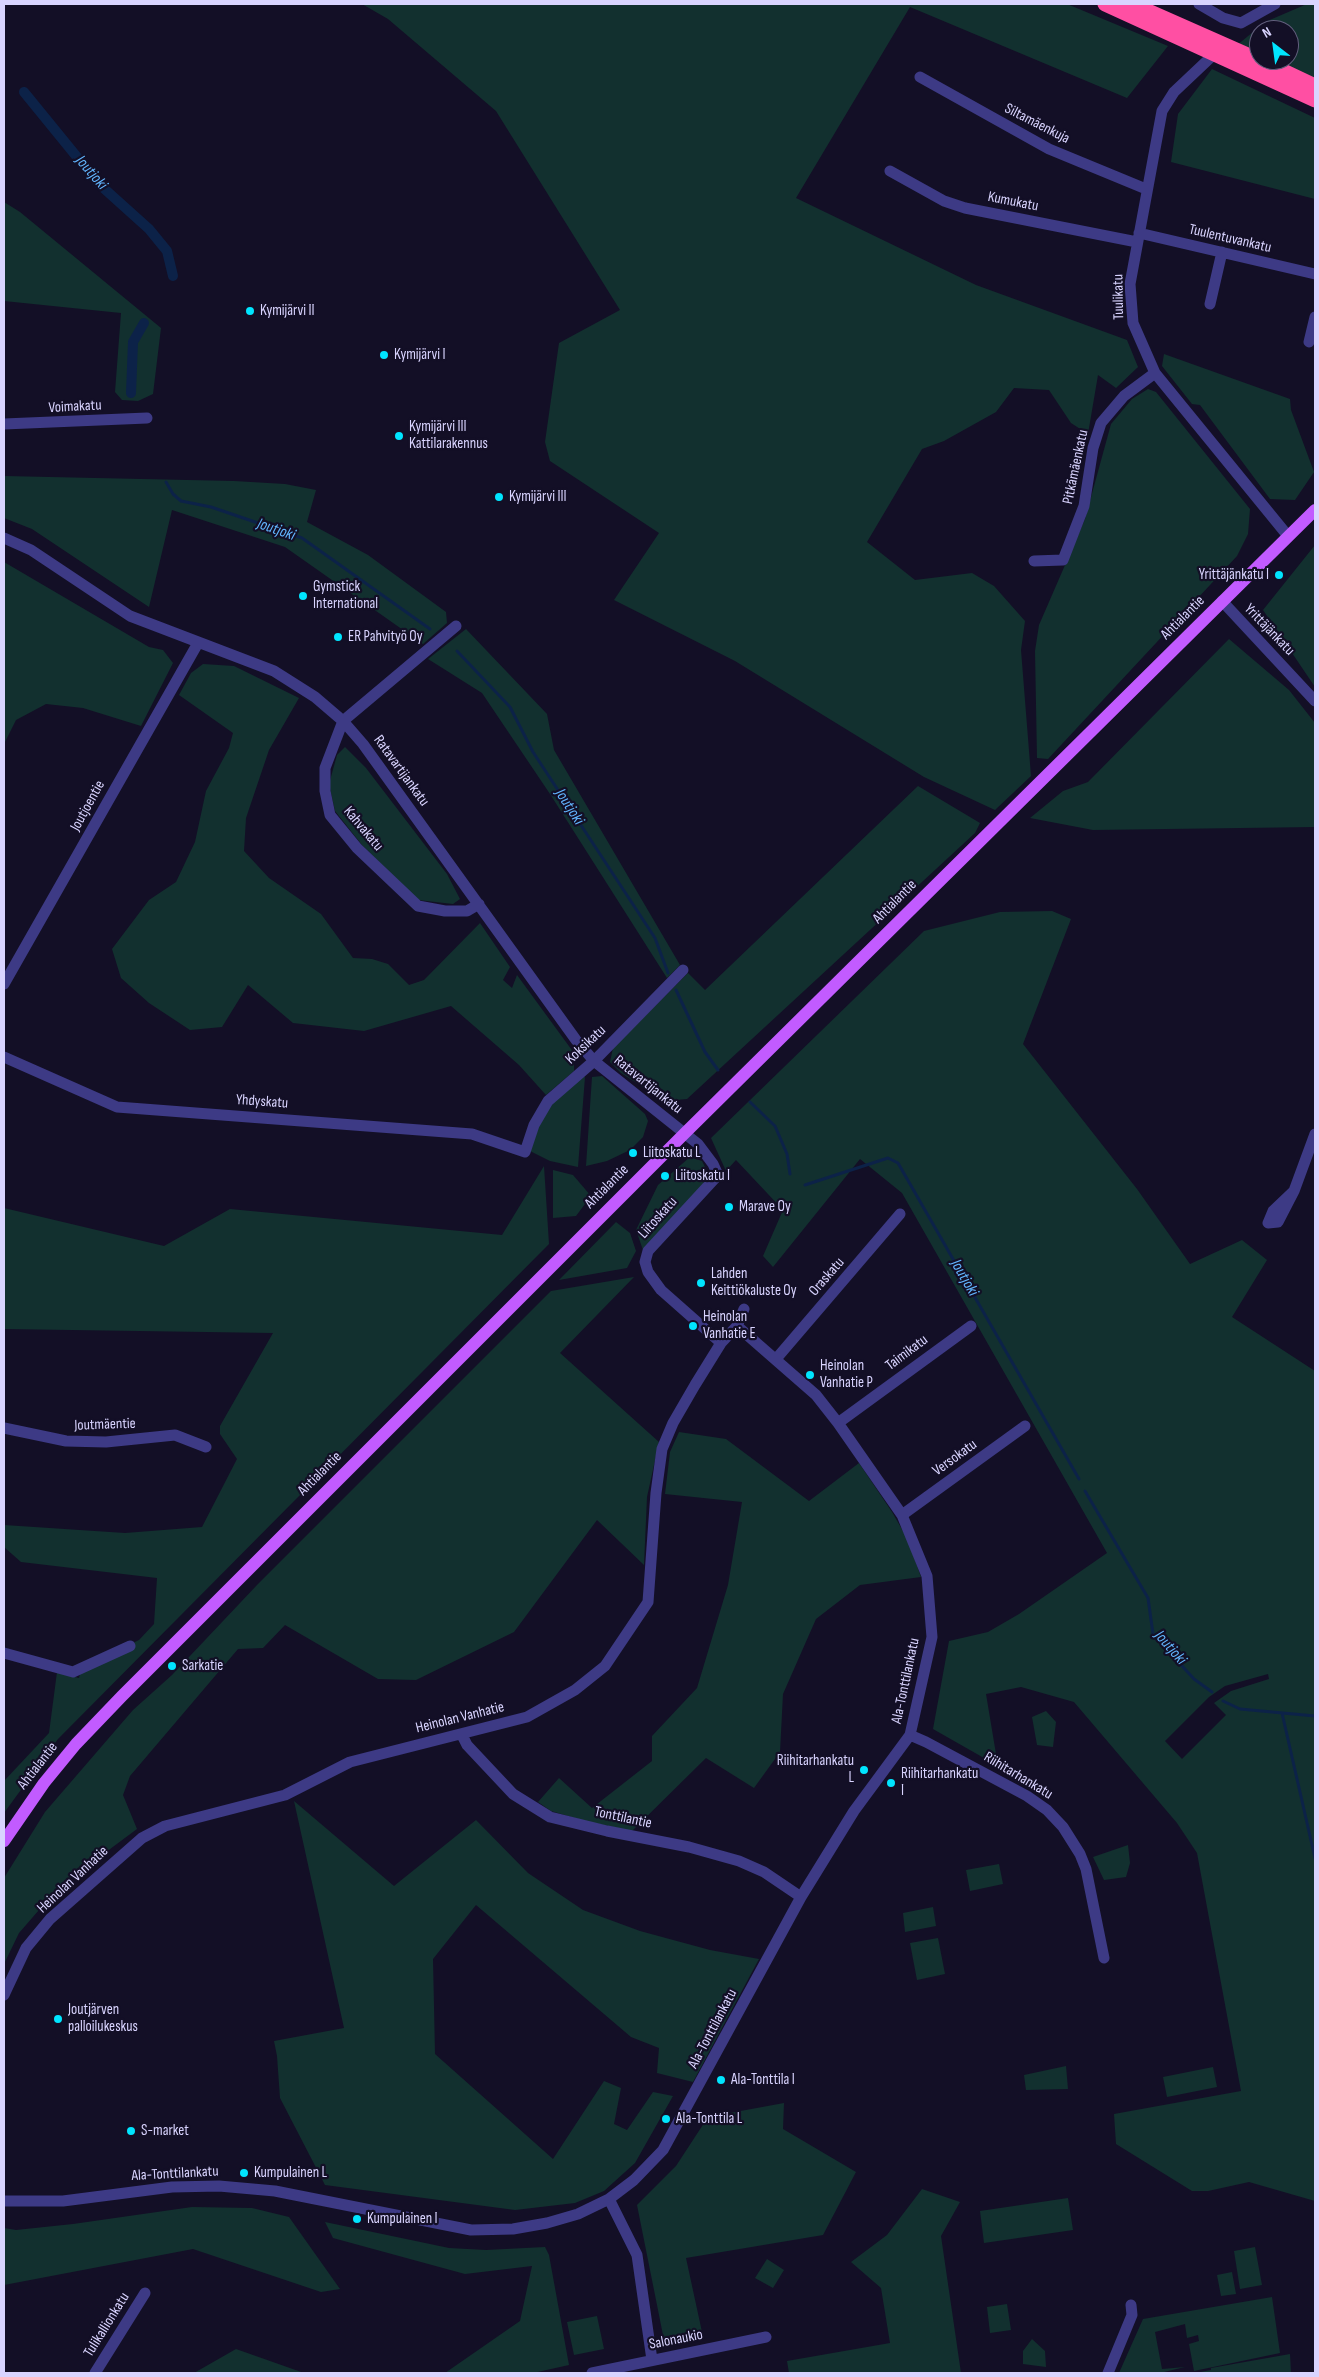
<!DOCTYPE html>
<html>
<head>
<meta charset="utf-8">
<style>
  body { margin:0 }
  #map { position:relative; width:1319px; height:2377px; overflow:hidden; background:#130f26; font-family:"Sofia Sans Condensed",sans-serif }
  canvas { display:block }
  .frame { position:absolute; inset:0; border:5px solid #d9d4ff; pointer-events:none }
  .north { position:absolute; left:1249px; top:20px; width:50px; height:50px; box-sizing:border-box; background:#130f26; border:1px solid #625e7d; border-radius:50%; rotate:330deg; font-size:14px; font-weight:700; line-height:20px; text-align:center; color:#d9d4ff }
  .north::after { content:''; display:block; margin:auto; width:18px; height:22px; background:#00e5ff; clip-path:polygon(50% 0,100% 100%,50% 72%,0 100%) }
</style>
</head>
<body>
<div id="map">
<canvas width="1319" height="2377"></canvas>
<div class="frame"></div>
<div class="north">N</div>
</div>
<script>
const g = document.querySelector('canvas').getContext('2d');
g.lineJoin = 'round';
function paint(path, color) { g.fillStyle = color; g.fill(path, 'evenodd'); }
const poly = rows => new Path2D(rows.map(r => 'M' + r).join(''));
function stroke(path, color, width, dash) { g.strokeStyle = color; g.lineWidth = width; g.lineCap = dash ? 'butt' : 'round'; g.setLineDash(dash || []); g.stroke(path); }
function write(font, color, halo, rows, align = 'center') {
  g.font = font + ' "Sofia Sans Condensed",sans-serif'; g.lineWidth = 4.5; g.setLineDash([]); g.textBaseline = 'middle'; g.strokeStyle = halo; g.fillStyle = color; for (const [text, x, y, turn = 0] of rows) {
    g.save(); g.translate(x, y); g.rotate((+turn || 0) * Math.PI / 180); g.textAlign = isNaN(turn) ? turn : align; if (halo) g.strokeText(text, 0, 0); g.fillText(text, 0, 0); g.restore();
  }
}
const green = poly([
  [362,4,1067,4,1168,46,1127,98,910,7,796,198,976,285,1127,340,1138,367,1116,388,1098,375,1088,434,1071,423,1049,390,1014,388,996,412,944,441,922,449,867,542,915,580,972,573,994,586,1025,621,1021,650,1031,776,995,810,924,777,735,661,614,600,659,533,550,461,545,442,559,343,620,310,496,111,388,19],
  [1307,4,1315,4,1315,79,1270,60,1289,60,1289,30,1259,30,1259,55,1236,46,1265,22],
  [1212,69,1315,118,1315,199,1171,162,1178,114],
  [4,202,20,212,161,328,153,394,138,401,122,400,115,392,121,313,4,301],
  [1164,354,1290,399,1291,410,1314,472,1295,500,1270,499,1200,405,1192,404,1162,366],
  [1148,389,1156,392,1250,509,1248,534,1237,556,1048,759,1037,758,1035,651,1039,625,1085,519,1111,424,1132,399],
  [4,476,234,481,285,484,316,490,307,522,368,555,446,612,447,623,423,644,285,547,172,510,149,607,32,529,4,518],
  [1315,545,1315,687,1263,610],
  [4,562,149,647,163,650,173,663,141,726,83,708,46,704,16,720,4,744],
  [466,629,547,714,554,750,680,965,667,978,550,794,482,693,428,659],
  [1229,639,1289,690,1315,723,1315,827,1093,830,1030,818,1063,791,1088,782],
  [203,664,234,666,299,698,269,750,246,818,244,851,269,878,321,914,353,958,372,959,388,964,409,985,424,980,480,923,510,967,503,980,512,988,517,975,574,1053,574,1071,546,1095,519,1065,451,1006,364,1031,293,1023,248,985,222,1027,190,1030,149,1003,121,978,112,949,149,900,176,882,195,842,206,791,229,748,233,733,179,695,191,673],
  [345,747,366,768,447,874,460,899,453,904,418,900,362,845,335,811,329,784,337,755],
  [918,786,980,823,975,833,687,1099,664,1101,621,1073,610,1062,613,1048,688,973,705,990],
  [1052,911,1071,919,1023,1044,1137,1189,1190,1264,1242,1240,1267,1260,1232,1317,1315,1371,1315,2201,1249,2182,1208,2191,1192,2191,1116,2144,1114,2114,1241,2091,1197,1853,1177,1823,1074,1702,1021,1687,986,1694,998,1766,933,1729,949,1641,988,1632,1019,1614,1107,1553,902,1193,860,1159,773,1267,763,1256,783,1210,736,1160,726,1171,711,1138,924,931,1000,912],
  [1268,1674,1269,1679,1231,1691,1214,1703,1226,1715,1182,1759,1165,1741,1209,1697,1225,1686],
  [602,1076,645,1114,648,1121,643,1137,630,1150,607,1161,586,1166,592,1077],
  [578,1077,585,1077,578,1167,550,1161,530,1151,538,1126,552,1102],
  [690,1157,702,1161,707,1171,707,1182,643,1250,636,1230,658,1185],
  [544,1166,549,1244,58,1739,4,1813,4,1781,49,1733,57,1672,79,1678,81,1669,139,1640,154,1624,157,1578,21,1562,4,1547,4,1525,125,1533,202,1527,237,1459,220,1434,220,1426,273,1333,4,1329,4,1208,164,1246,230,1209,502,1235],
  [553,1170,573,1175,591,1196,576,1216,553,1218],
  [616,1222,630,1233,636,1251,627,1268,559,1280],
  [634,1277,560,1353,659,1442,647,1497,644,1565,597,1520,514,1632,416,1680,378,1679,285,1625,263,1648,238,1649,130,1776,123,1795,137,1829,59,1887,19,1933,4,1964,4,1878,45,1812,133,1710,172,1675,257,1585,551,1291],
  [679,1432,726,1439,809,1501,859,1463,892,1512,907,1538,921,1577,860,1585,816,1619,783,1694,780,1752,754,1788,706,1758,632,1831,585,1821,551,1811,538,1802,559,1778,592,1808,652,1761,652,1736,697,1688,728,1585,742,1502,665,1494,670,1452],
  [1046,1711,1056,1722,1053,1747,1037,1745,1032,1717],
  [294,1801,394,1886,476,1820,528,1873,583,1910,640,1931,710,1950,759,1959,693,2082,657,2073,659,2048,631,2037,476,1905,433,1959,435,2054,553,2159,604,2081,621,2088,614,2124,627,2130,653,2092,673,2096,635,2163,604,2191,575,2203,515,2210,325,2185,280,2098,277,2056,274,2041,344,2028],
  [1128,1845,1130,1863,1126,1877,1104,1880,1093,1857],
  [999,1864,1003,1884,970,1891,966,1870],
  [933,1907,936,1926,905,1932,903,1913],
  [938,1938,945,1974,917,1980,910,1943],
  [1066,2066,1068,2089,1026,2090,1024,2075],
  [1213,2067,1217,2087,1167,2097,1163,2077],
  [784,2103,783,2129,856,2172,823,2235,686,2258,702,2332,664,2340,637,2205,676,2166,708,2117],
  [922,2189,960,2202,941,2236,961,2373,789,2373,787,2361,890,2343,881,2288,851,2262,887,2235],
  [1068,2198,1073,2230,984,2243,980,2211],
  [192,2207,252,2208,289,2217,340,2289,321,2292,193,2249,4,2285,4,2228,16,2230,73,2224],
  [325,2222,449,2248,486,2250,545,2247,549,2255,569,2365,533,2373,445,2373,520,2321,532,2266,465,2274,333,2238],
  [1255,2247,1262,2285,1240,2289,1234,2251],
  [767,2259,784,2270,773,2288,755,2278],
  [1232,2272,1236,2294,1221,2296,1217,2275],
  [1272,2297,1280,2353,1194,2371,1189,2344,1199,2341,1198,2335,1187,2338,1185,2324,1155,2332,1162,2369,1185,2367,1160,2373,1119,2373,1143,2319],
  [1007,2304,1011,2330,990,2333,987,2307],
  [597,2316,604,2349,574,2355,567,2322],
  [1032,2339,1045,2351,1046,2367,1023,2364,1023,2351],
  [236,2349,304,2373,194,2373],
  [1290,2354,1291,2373,1195,2373,1211,2370,1211,2368]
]);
const stream = poly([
  [166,482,173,494,181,501,211,507,302,538,430,629],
  [457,651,510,707,533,752,655,938,668,973],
  [676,990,705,1052,718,1070],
  [750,1102,775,1126,787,1154,790,1174],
  [805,1185,888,1158,898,1163,1079,1479],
  [1085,1491,1148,1598,1153,1634,1194,1679,1212,1692],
  [1223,1701,1240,1709,1315,1716],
  [1282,1713,1315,1858]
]);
const canal = poly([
  [24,92,99,184,149,229,167,251,173,276],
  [131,393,133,342,144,323]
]);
const minor = poly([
  [1199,4,1223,18,1241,23,1275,4],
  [1210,58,1174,92,1162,111,1130,284,1133,323,1155,373,1288,536],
  [920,77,1049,149,1146,189],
  [890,171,944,201,965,208,1137,242],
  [1139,233,1315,274],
  [1210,304,1222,252],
  [1309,342,1315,317],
  [4,424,147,418],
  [4,538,31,550,130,616,274,671,315,697,343,721,363,744,576,1040,594,1061,698,1144,713,1164,718,1175,648,1251,645,1262,648,1272,661,1290,721,1343],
  [1034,561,1063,560,1084,506,1093,448,1101,423,1124,396,1155,373],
  [1222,601,1315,701],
  [456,626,343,721,325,768,325,791,330,815,357,848,418,906,445,911,467,911,479,904],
  [4,984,198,643],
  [4,1057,117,1107,472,1134,525,1152,534,1125,548,1101,594,1061,683,970],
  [1294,1191,1273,1211,1268,1223,1278,1222,1294,1191,1315,1134],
  [776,1359,900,1214],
  [838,1423,971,1326],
  [4,1428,66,1441,106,1442,175,1435,206,1447],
  [902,1515,1025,1426],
  [4,1653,73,1672,130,1646],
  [462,1735,467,1745,513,1794,550,1817,607,1831,689,1847,739,1861,764,1872,801,1897],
  [910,1735,926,1742,1027,1796,1047,1810,1063,1827,1080,1854,1086,1869,1104,1958],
  [4,1995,26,1948,50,1919,142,1838,165,1826,285,1795,350,1762,527,1717,575,1690,605,1666,648,1602,656,1493,662,1449,673,1423,695,1385,721,1343,737,1326,744,1309],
  [609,2199,637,2255,652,2360],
  [4,2201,63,2201,172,2187,219,2186,275,2191,471,2230,513,2229,547,2223,578,2214,609,2199,634,2180,663,2150,801,1897,854,1811,910,1735,932,1637,927,1576,902,1515,838,1423,816,1395,737,1326],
  [95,2373,145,2293],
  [592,2373,766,2337],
  [1108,2373,1132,2315,1131,2305]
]);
const major = poly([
  [4,1841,44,1783,76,1744,122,1696,685,1133,1315,510]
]);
const highway = poly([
  [1105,4,1315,100],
  [1132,4,1259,60],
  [1260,60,1315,86]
]);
const markers = [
  [250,311,5,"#00e5ff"],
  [384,355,5,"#00e5ff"],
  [399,436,5,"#00e5ff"],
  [499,497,5,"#00e5ff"],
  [1279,575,5,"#00e5ff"],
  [303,596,5,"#00e5ff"],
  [338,637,5,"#00e5ff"],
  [633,1153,5,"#00e5ff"],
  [665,1176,5,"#00e5ff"],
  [729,1207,5,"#00e5ff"],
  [701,1283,5,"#00e5ff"],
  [693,1326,5,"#00e5ff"],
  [810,1375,5,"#00e5ff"],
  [172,1666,5,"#00e5ff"],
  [864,1770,5,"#00e5ff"],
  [891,1783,5,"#00e5ff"],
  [58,2019,5,"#00e5ff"],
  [721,2080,5,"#00e5ff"],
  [666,2119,5,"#00e5ff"],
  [131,2131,5,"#00e5ff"],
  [244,2173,5,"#00e5ff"],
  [357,2219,5,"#00e5ff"]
];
const streetNames = [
  ["Siltamäenkuja",1037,124,27],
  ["Kumukatu",1013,202,11],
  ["Tuulentuvankatu",1230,239,13],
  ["Tuulikatu",1119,297,-91],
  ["Voimakatu",75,407,-3],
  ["Pitkämäenkatu",1076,467,-78],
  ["Ahtialantie",1183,618,-45],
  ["Yrittäjänkatu",1269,630,46],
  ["Ratavartijankatu",401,771,54],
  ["Joutjoentie",88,806,-61],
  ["Kahvakatu",363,829,50],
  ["Ahtialantie",895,902,-45],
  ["Koksikatu",586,1045,-43],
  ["Ratavartijankatu",648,1085,39],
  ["Yhdyskatu",262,1102,4],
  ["Ahtialantie",607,1187,-45],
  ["Liitoskatu",658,1218,-48],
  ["Oraskatu",827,1277,-49],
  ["Taimikatu",907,1353,-37],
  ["Joutmäentie",105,1425,-2],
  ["Versokatu",955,1458,-36],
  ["Ahtialantie",320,1474,-45],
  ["Ala-Tonttilankatu",906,1681,-78],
  ["Heinolan Vanhatie",460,1718,-14],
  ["Ahtialantie",38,1766,-52],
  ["Riihitarhankatu",1018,1776,31],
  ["Tonttilantie",623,1818,12],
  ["Heinolan Vanhatie",73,1880,-43],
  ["Ala-Tonttilankatu",713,2029,-62],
  ["Ala-Tonttilankatu",175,2174,-3],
  ["Tulikallionkatu",107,2325,-58],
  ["Salonaukio",676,2340,-11]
];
const poiNames = [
  ["Kymijärvi II",260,311],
  ["Kymijärvi I",394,355],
  ["Kymijärvi III",409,427],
  ["Kattilarakennus",409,444],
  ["Kymijärvi III",509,497],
  ["Yrittäjänkatu I",1269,575,"right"],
  ["Gymstick",313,587],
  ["International",313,604],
  ["ER Pahvityö Oy",348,637],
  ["Liitoskatu L",643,1153],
  ["Liitoskatu I",675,1176],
  ["Marave Oy",739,1207],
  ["Lahden",711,1274],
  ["Keittiökaluste Oy",711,1291],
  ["Heinolan",703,1317],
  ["Vanhatie E",703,1334],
  ["Heinolan",820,1366],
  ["Vanhatie P",820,1383],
  ["Sarkatie",182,1666],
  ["Riihitarhankatu",854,1761,"right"],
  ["L",854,1778,"right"],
  ["Riihitarhankatu",901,1774],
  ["I",901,1791],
  ["Joutjärven",68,2010],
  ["palloilukeskus",68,2027],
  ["Ala-Tonttila I",731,2080],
  ["Ala-Tonttila L",676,2119],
  ["S-market",141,2131],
  ["Kumpulainen L",254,2173],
  ["Kumpulainen I",367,2219]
];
const waterNames = [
  ["Joutjoki",91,173,49],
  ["Joutjoki",276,530,19],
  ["Joutjoki",569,807,57],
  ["Joutjoki",964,1278,60],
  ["Joutjoki",1170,1648,49]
];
paint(green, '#12302f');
stroke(stream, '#0c2248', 3);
stroke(canal, '#0c2248', 10);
stroke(minor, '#3d3a85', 11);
stroke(major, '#c25bff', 12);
stroke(highway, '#ff4fa3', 15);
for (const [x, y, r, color] of markers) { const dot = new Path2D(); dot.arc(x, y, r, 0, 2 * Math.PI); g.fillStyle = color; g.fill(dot); stroke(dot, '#130f26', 2); }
write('15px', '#d9d4ff', '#130f26', streetNames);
write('15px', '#d9d4ff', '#130f26', poiNames, 'left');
write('italic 16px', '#62b6ff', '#130f26', waterNames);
</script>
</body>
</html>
